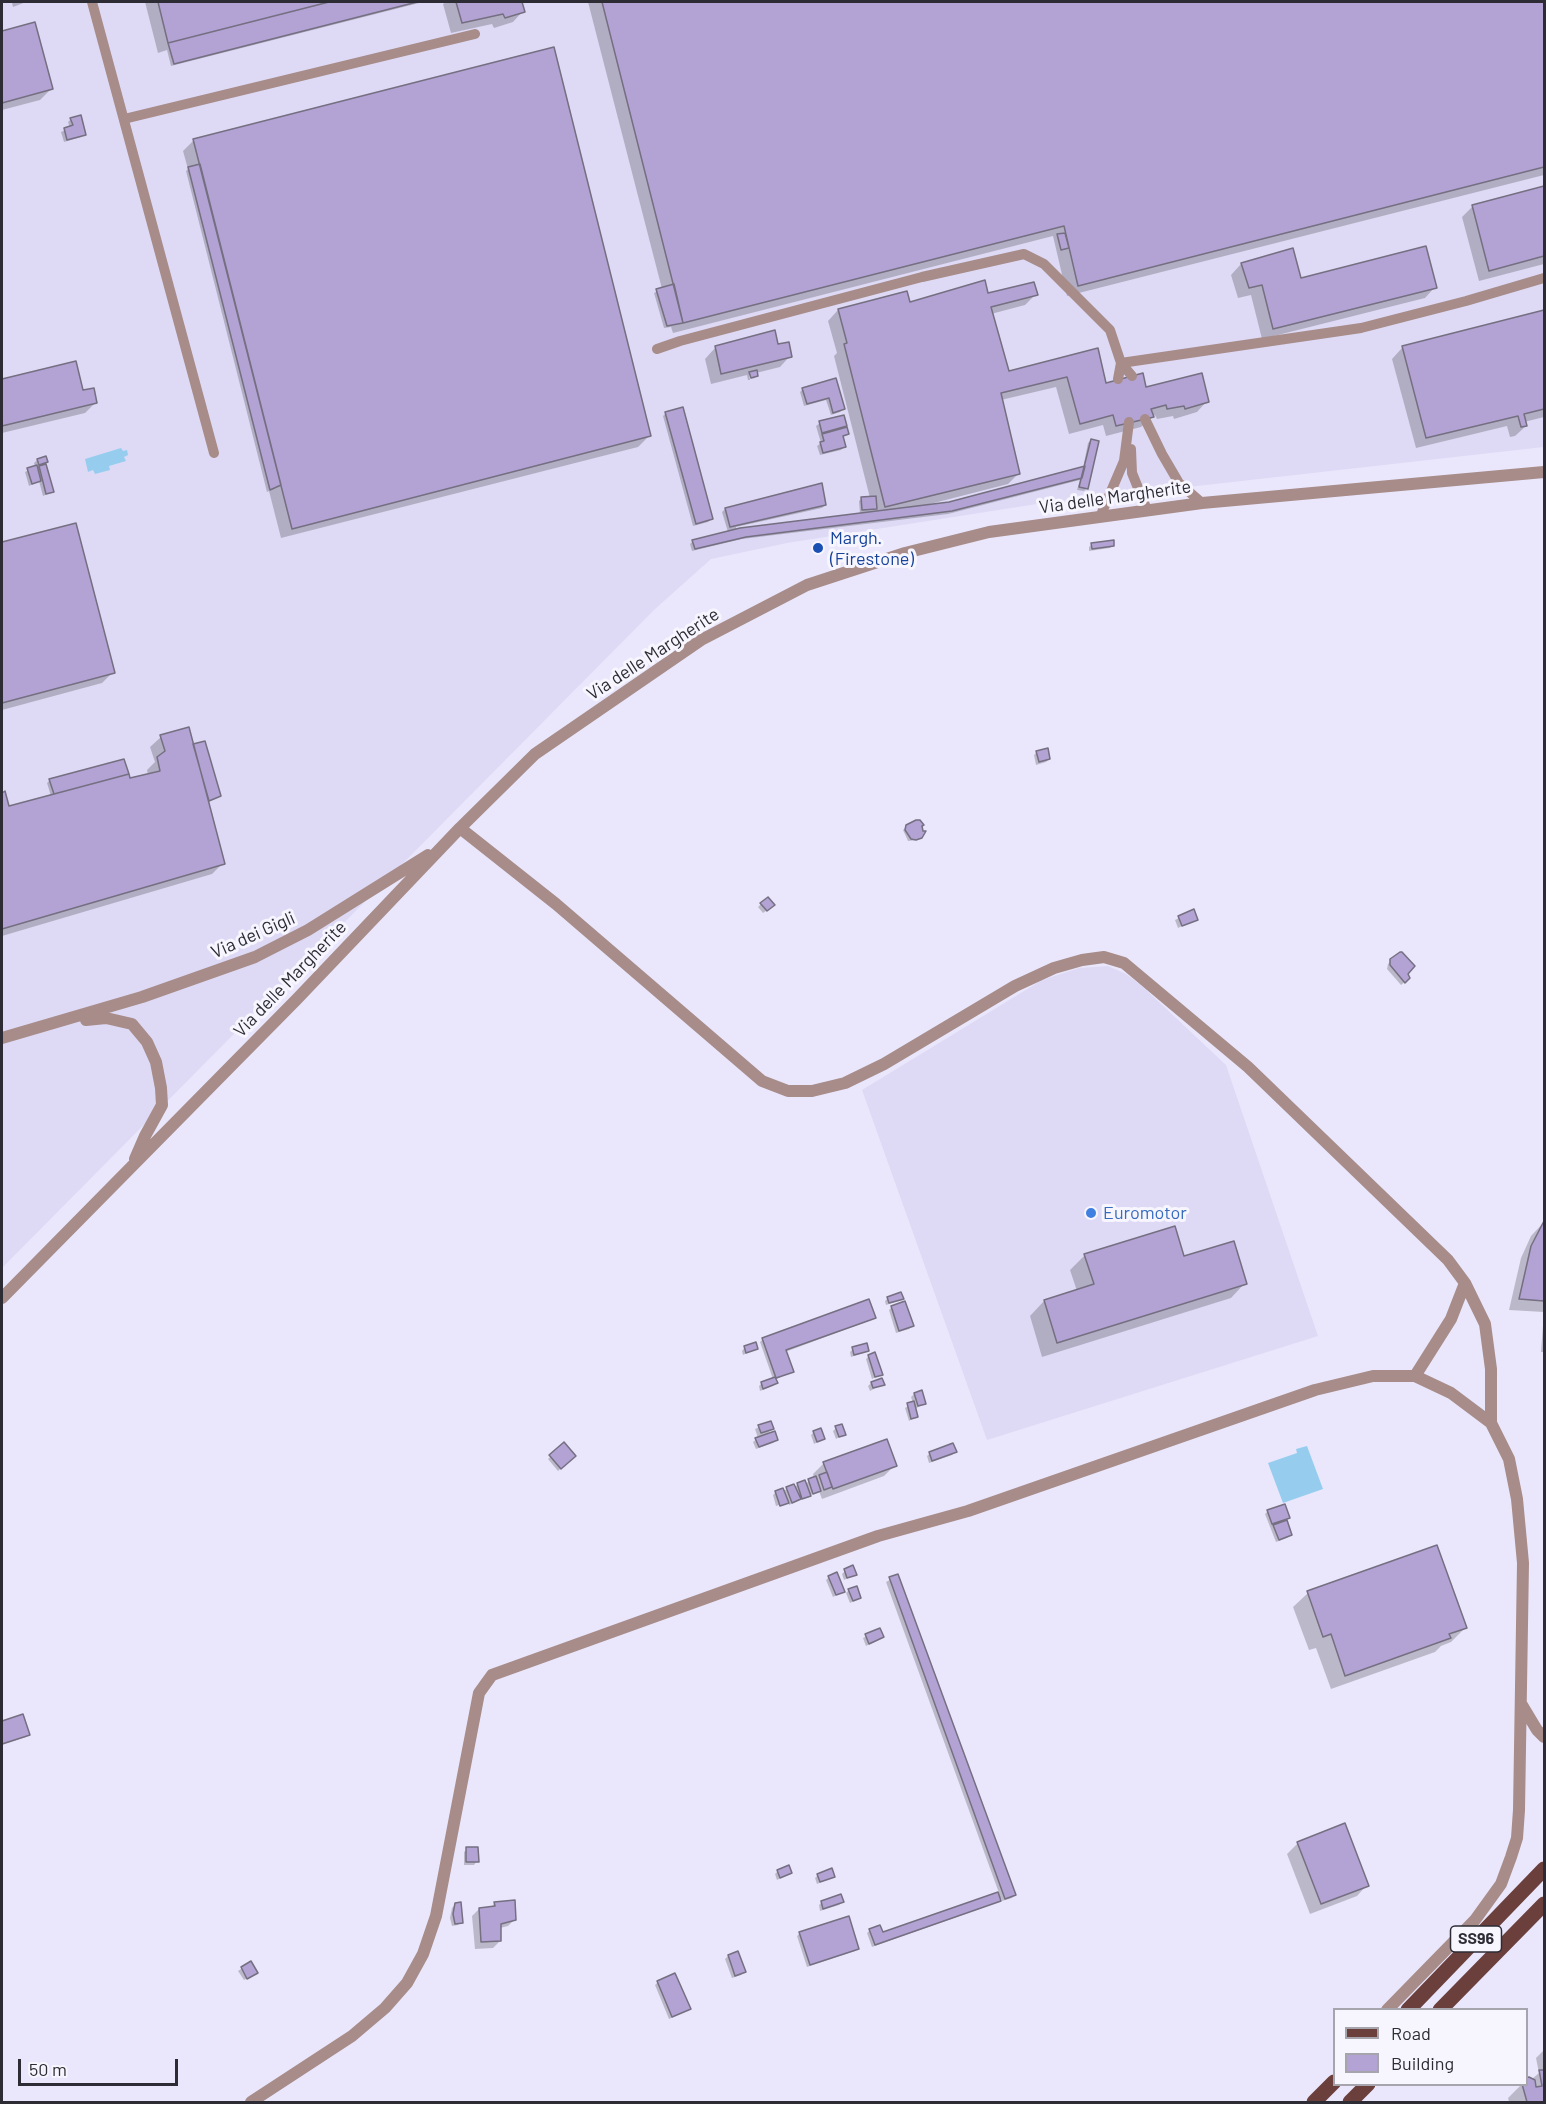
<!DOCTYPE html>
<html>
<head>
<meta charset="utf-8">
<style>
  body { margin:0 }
  #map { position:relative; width:1546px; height:2104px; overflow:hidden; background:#eae7fc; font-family:Barlow,sans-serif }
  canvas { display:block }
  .frame { position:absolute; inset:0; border:3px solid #2d2c34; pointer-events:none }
  .legend { position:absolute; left:1333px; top:2008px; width:195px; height:78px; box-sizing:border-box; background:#f7f6fe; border:2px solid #a6a5ad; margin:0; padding:8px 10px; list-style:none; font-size:18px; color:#2d2c34 }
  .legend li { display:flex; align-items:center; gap:12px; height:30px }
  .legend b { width:30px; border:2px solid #a6a5ad }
  .scale { position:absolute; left:18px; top:2059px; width:160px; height:27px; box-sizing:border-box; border:3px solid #2d2c34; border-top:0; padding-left:8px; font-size:18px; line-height:21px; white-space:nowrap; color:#2d2c34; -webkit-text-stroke:4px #f7f6fe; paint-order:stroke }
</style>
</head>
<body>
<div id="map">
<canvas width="1546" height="2104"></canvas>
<div class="frame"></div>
<ul class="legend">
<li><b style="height:8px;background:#6b3f3c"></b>Road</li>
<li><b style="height:16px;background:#b3a3d5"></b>Building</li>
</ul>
<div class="scale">50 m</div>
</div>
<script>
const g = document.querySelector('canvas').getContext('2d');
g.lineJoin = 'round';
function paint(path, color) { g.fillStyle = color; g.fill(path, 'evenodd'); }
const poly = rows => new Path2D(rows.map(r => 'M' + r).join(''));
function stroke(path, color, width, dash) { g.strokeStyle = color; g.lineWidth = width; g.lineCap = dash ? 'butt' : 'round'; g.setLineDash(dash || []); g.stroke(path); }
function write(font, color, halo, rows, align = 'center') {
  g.font = font + ' Barlow,sans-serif'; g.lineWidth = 6; g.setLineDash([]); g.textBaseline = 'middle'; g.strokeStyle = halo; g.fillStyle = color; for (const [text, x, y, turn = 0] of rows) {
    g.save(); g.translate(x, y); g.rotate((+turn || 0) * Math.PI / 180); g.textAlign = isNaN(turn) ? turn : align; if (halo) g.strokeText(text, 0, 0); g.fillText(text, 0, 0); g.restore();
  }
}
const built = poly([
  [2,2,1544,2,1544,447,1037,504,787,543,711,559,654,610,2,1268],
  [1108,966,1126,974,1142,986,1226,1065,1318,1336,987,1440,862,1090,1042,980,1079,968]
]);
const water = poly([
  [121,448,123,451,127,450,128,455,124,457,126,461,109,466,110,470,95,474,93,470,88,472,85,459],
  [1307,1446,1323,1489,1283,1503,1268,1463,1297,1453,1296,1449]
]);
const shadow = poly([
  [13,2,26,2,13,7,12,3],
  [145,2,423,2,171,66,167,50,158,53],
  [446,2,521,2,523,11,513,22,494,28,492,24,451,33,443,4],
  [588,2,1544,2,1544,175,1067,296,1053,236,673,333,671,327,664,328,654,293,662,289],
  [34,24,51,89,40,100,2,110,2,32],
  [71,119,84,134,81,137,64,142,61,132,70,128,68,122],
  [194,140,649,436,638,447,281,538,269,491,267,492,186,171,188,169,183,151],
  [1544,188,1544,264,1479,281,1462,217,1473,206],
  [1241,264,1300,280,1435,287,1425,298,1262,339,1251,295,1238,298,1231,275],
  [1036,294,1025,305,991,314,1007,373,1097,350,1105,385,1145,389,1207,401,1197,412,1174,419,1173,416,1157,419,1155,415,1141,427,1106,436,1103,425,1069,434,1056,387,1001,400,1019,473,1008,484,930,504,930,506,949,503,1083,468,1088,443,1091,440,1087,488,1084,491,1077,490,1080,480,948,514,742,539,692,551,690,544,693,541,728,532,722,512,725,509,825,505,822,508,736,527,736,530,860,514,859,501,862,498,870,498,834,356,837,353,828,321,838,310,987,295],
  [1544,312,1544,417,1524,422,1526,426,1515,436,1510,437,1507,426,1416,448,1392,359,1402,348],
  [774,332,777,346,790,356,780,367,756,373,757,375,753,379,752,374,749,374,750,380,748,380,747,375,711,384,705,359,715,348],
  [75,363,82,392,96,402,85,413,2,433,2,381],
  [835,380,843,409,840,412,831,415,826,400,804,406,800,392,803,389],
  [666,413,711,519,708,522,693,526,663,416],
  [843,417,847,434,842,438,844,447,841,450,820,455,817,446,821,443,816,426,820,423],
  [37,460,46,462,45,463,52,492,43,496,39,481,29,486,25,472,35,467,34,463],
  [75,525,113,672,102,683,2,710,2,544],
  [1092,544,1113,545,1110,548,1089,551,1089,547],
  [161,737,192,746,220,796,207,802,223,863,212,874,2,936,2,794,4,793,8,807,51,796,47,783,50,780,129,780,148,775,147,770,155,762,150,747],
  [1037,752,1049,759,1046,762,1036,765,1034,755],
  [920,826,921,837,917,840,908,841,903,830,906,827],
  [761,904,770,908,763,913,758,907],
  [1193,911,1197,919,1178,928,1175,920],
  [1392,960,1406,974,1406,981,1401,985,1387,969,1388,964],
  [1544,1222,1544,1352,1541,1352,1544,1312,1509,1310,1521,1258,1531,1236],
  [1085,1255,1184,1258,1245,1283,1231,1298,1042,1357,1030,1316,1044,1301,1077,1291,1070,1270],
  [888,1298,902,1298,899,1301,886,1305,885,1301],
  [892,1307,912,1326,909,1329,896,1333,889,1310],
  [874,1317,871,1320,785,1352,792,1371,775,1380,776,1383,773,1386,760,1391,759,1386,762,1383,773,1379,760,1342,763,1339],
  [745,1347,756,1349,743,1355,742,1351],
  [853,1349,868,1350,864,1353,851,1357,850,1352],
  [869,1356,881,1374,872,1379,866,1359],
  [871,1383,883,1384,870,1391,868,1386],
  [914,1394,925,1403,915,1409,917,1416,909,1421,905,1408,913,1403,911,1397],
  [770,1422,772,1429,765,1436,776,1440,773,1443,756,1449,753,1442,758,1438,755,1429],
  [836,1428,844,1434,836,1439,833,1431],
  [814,1432,823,1439,814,1444,811,1435],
  [564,1445,574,1456,558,1471,548,1459],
  [955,1452,952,1455,929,1463,927,1456,930,1453],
  [824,1463,895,1465,884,1476,822,1499,819,1491,789,1505,788,1502,785,1505,785,1503,776,1506,773,1495,776,1492,794,1488,798,1484,805,1484,814,1478,813,1474],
  [1268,1511,1288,1518,1285,1521,1290,1535,1287,1538,1276,1542,1265,1514],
  [845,1571,855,1574,844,1580,842,1574],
  [897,1576,1015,1895,1012,1898,1002,1901,1001,1898,996,1903,872,1947,867,1933,870,1930,882,1934,999,1893,886,1582],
  [829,1577,843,1592,833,1597,826,1580],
  [849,1590,860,1598,850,1603,846,1593],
  [1308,1593,1465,1628,1451,1642,1441,1646,1435,1652,1331,1689,1316,1648,1309,1650,1293,1607],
  [879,1630,882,1637,866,1646,863,1638],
  [22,1716,29,1734,26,1737,2,1745,2,1723],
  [1298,1843,1367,1885,1357,1896,1310,1914,1287,1854],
  [467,1849,477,1861,474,1865,464,1865,464,1852],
  [778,1871,790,1873,777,1880,775,1874],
  [818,1875,834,1876,817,1884,815,1878],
  [822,1902,842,1902,839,1905,820,1911,819,1905],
  [495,1903,515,1919,508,1926,500,1928,500,1941,493,1948,475,1949,472,1916,479,1909,490,1908],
  [455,1905,461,1922,458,1925,452,1926,450,1918,452,1908],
  [800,1933,858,1948,855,1951,807,1967,797,1936],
  [728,1956,744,1972,741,1975,732,1978,725,1959],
  [250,1963,253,1975,244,1980,238,1971],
  [658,1982,686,2011,669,2019,655,1985],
  [1544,2050,1544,2102,1509,2102,1508,2098,1522,2084,1526,2084,1539,2073,1536,2058]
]);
const building = poly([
  [158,2,329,2,168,43,158,2],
  [329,2,417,2,174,64,168,43,329,2],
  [456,2,522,2,525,12,505,18,503,14,462,23,456,2],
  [602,2,1544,2,1544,167,1078,286,1064,226,683,323,602,2],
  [35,22,53,89,2,103,2,31,35,22],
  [554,47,651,436,292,529,193,139,554,47],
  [81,115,86,135,67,140,64,128,73,125,70,118,81,115],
  [200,164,281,485,270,490,188,167,200,164],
  [1544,186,1544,256,1489,271,1472,205,1544,186],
  [1065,233,1069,248,1061,250,1057,234,1065,233],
  [1426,246,1437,288,1273,329,1262,285,1249,288,1241,263,1293,248,1301,278,1426,246],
  [985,280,988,293,1034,282,1038,295,991,307,1009,371,1098,348,1106,383,1143,373,1146,387,1202,373,1209,402,1185,409,1184,406,1167,409,1166,405,1151,409,1154,417,1116,426,1113,415,1080,424,1067,377,1001,393,1020,474,885,507,844,344,847,343,838,309,907,291,910,302,985,280],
  [674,284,683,323,667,326,656,289,674,284],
  [1544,310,1544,409,1524,414,1527,426,1521,427,1518,416,1426,438,1402,346,1544,310],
  [775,330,778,344,789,342,792,357,721,374,715,346,775,330],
  [76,361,83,390,94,388,97,403,2,426,2,379,76,361],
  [757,370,758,376,751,378,749,372,757,370],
  [836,378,845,409,833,413,829,398,807,404,802,388,836,378],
  [683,407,713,519,696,524,665,412,683,407],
  [844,415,847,426,822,433,819,421,844,415],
  [847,427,849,434,843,436,846,447,823,453,820,442,824,441,822,434,847,427],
  [1091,439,1099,441,1088,489,1079,487,1091,439],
  [46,456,48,462,39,465,37,459,46,456],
  [46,464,54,492,46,494,39,466,46,464],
  [37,465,41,481,32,484,27,468,37,465],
  [1085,466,1082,478,952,511,746,537,695,549,692,540,740,528,949,502,1085,466],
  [822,483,826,505,730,527,725,508,822,483],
  [876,496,877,509,862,510,861,497,876,496],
  [76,523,115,673,2,703,2,542,76,523],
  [1114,540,1114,546,1092,549,1091,543,1114,540],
  [189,727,225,864,2,929,2,793,5,791,9,806,129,774,130,778,160,771,157,757,165,751,160,735,189,727],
  [205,741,221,796,209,801,193,744,205,741],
  [1048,748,1050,759,1039,762,1036,751,1048,748],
  [124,759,129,774,54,794,49,779,124,759],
  [916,820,920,820,924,825,922,826,923,831,926,831,922,838,916,840,911,839,905,830,906,825,916,820],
  [768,897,775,905,767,911,760,903,768,897],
  [1194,909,1198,920,1182,926,1178,916,1194,909],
  [1400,952,1402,952,1415,966,1408,974,1410,978,1405,983,1390,965,1390,959,1400,952],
  [1544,1221,1544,1301,1519,1299,1531,1246,1544,1221],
  [1175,1226,1184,1256,1234,1241,1247,1284,1057,1343,1044,1300,1094,1284,1084,1254,1175,1226],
  [901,1292,904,1299,889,1303,887,1297,901,1292],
  [869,1299,876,1318,786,1350,794,1372,776,1378,762,1338,869,1299],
  [905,1301,914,1326,899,1331,891,1306,905,1301],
  [756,1342,758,1349,746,1353,744,1346,756,1342],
  [867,1343,869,1351,854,1355,852,1347,867,1343],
  [875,1352,883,1375,875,1377,868,1355,875,1352],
  [775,1377,778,1383,763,1389,761,1382,775,1377],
  [882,1378,885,1385,873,1388,871,1382,882,1378],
  [922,1390,926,1404,918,1406,914,1393,922,1390],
  [914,1401,918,1417,911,1419,907,1403,914,1401],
  [771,1421,774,1429,761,1433,758,1425,771,1421],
  [842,1424,846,1435,839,1437,835,1426,842,1424],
  [821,1428,825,1439,817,1442,813,1431,821,1428],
  [775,1431,778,1440,759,1447,755,1438,775,1431],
  [887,1439,897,1466,833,1489,823,1462,887,1439],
  [564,1442,576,1456,561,1469,549,1455,564,1442],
  [953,1443,957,1452,932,1461,929,1452,953,1443],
  [827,1472,832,1487,824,1490,819,1475,827,1472],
  [816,1476,821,1491,813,1494,808,1479,816,1476],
  [805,1480,811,1496,802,1499,797,1483,805,1480],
  [794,1484,801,1499,792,1503,786,1487,794,1484],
  [783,1488,789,1503,780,1506,775,1491,783,1488],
  [1285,1504,1290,1518,1272,1524,1267,1510,1285,1504],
  [1287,1520,1292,1535,1279,1540,1273,1525,1287,1520],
  [1437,1545,1467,1628,1449,1634,1451,1638,1345,1676,1331,1634,1323,1637,1307,1591,1437,1545],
  [853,1565,857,1575,847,1578,844,1569,853,1565],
  [837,1572,845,1592,836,1595,828,1576,837,1572],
  [898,1574,1016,1895,1005,1899,889,1577,898,1574],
  [857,1586,861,1598,853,1601,848,1589,857,1586],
  [880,1628,884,1637,869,1644,865,1634,880,1628],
  [23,1714,30,1735,2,1744,2,1721,23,1714],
  [1345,1823,1369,1886,1321,1904,1297,1842,1345,1823],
  [466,1847,478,1847,479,1862,466,1862,466,1847],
  [789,1865,792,1873,780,1878,777,1870,789,1865],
  [832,1868,835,1877,820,1882,817,1874,832,1868],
  [998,1892,1001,1901,875,1945,869,1929,880,1925,883,1932,998,1892],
  [841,1894,844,1902,823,1909,821,1901,841,1894],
  [515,1900,516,1920,501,1924,501,1941,481,1942,479,1908,495,1906,494,1902,515,1900],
  [461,1902,463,1923,455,1924,453,1914,455,1903,461,1902],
  [849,1916,859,1949,810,1965,799,1932,849,1916],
  [738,1951,746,1972,735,1976,728,1955,738,1951],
  [251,1961,258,1973,247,1979,241,1967,251,1961],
  [675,1973,691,2009,672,2017,657,1981,675,1973],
  [1539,2070,1544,2070,1544,2102,1527,2102,1522,2084,1526,2084,1526,2078,1529,2077,1535,2080,1536,2087,1542,2086,1539,2070]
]);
const service = poly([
  [92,2,214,453],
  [124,119,475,34],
  [657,349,680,341,922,277,1024,254,1044,264,1110,330,1121,363,1361,328,1466,301,1544,278],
  [1118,379,1121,363,1132,376],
  [1145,419,1162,454,1179,483,1202,503],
  [1131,449,1132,473,1147,510],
  [1100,517,1124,461,1129,422]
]);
const minor = poly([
  [460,828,556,904,762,1081,788,1091,812,1091,845,1083,884,1064,1015,986,1054,968,1082,960,1104,957,1124,963,1248,1067,1448,1260,1465,1283],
  [86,1020,106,1018,132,1024,147,1042,156,1062,161,1088,162,1105,145,1136,135,1159],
  [2,1038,142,997,255,957,308,930,428,855],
  [2,1298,297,999,460,828,535,754,701,640,807,585,905,553,989,532,1202,503,1544,472],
  [1415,1376,1451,1319,1465,1283,1485,1324,1491,1369,1491,1423],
  [1522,1705,1537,1730,1544,1737],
  [251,2102,352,2036,385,2008,407,1983,423,1954,436,1916,479,1693,492,1675,878,1536,968,1511,1315,1390,1373,1376,1415,1376,1451,1393,1491,1423,1509,1459,1517,1499,1523,1563,1519,1810,1517,1838,1511,1857,1501,1884,1475,1920,1387,2010]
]);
const primary = poly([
  [1408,2010,1544,1869],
  [1440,2010,1544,1904],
  [1314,2102,1334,2082],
  [1350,2102,1368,2084]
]);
const markers = [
  [818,548,6,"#1a4fb4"],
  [1091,1213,6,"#3f7fe0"]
];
const shields = [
  [1476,1939,51]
];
const shieldNames = [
  ["SS96",1476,1939]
];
const streetNames = [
  ["Via delle Margherite",1115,497,-8],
  ["Via delle Margherite",653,654,-33],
  ["Via dei Gigli",253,935,-24],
  ["Via delle Margherite",290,979,-46]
];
const transitNames = [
  ["Margh.",830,538],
  ["(Firestone)",830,559]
];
const shopNames = [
  ["Euromotor",1103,1213]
];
paint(built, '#dedaf6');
paint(water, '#96cdee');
paint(shadow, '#0003');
paint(building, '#b3a3d5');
stroke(building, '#756f81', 1.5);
stroke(service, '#a78c89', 10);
stroke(minor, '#a78c89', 12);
stroke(primary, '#6b3f3c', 15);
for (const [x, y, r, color] of markers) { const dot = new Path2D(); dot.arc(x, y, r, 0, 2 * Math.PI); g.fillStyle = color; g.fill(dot); stroke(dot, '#f7f6fe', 2); }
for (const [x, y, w] of shields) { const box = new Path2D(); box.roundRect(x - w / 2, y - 13, w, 26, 4.5); g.fillStyle = '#f7f6fe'; g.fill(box); stroke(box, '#2d2c34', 1.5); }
write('bold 16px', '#2d2c34', null, shieldNames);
write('18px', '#2d2c34', '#f7f6fe', streetNames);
write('18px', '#164399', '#f7f6fe', transitNames, 'left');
write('18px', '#366cbe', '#f7f6fe', shopNames, 'left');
</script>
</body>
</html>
